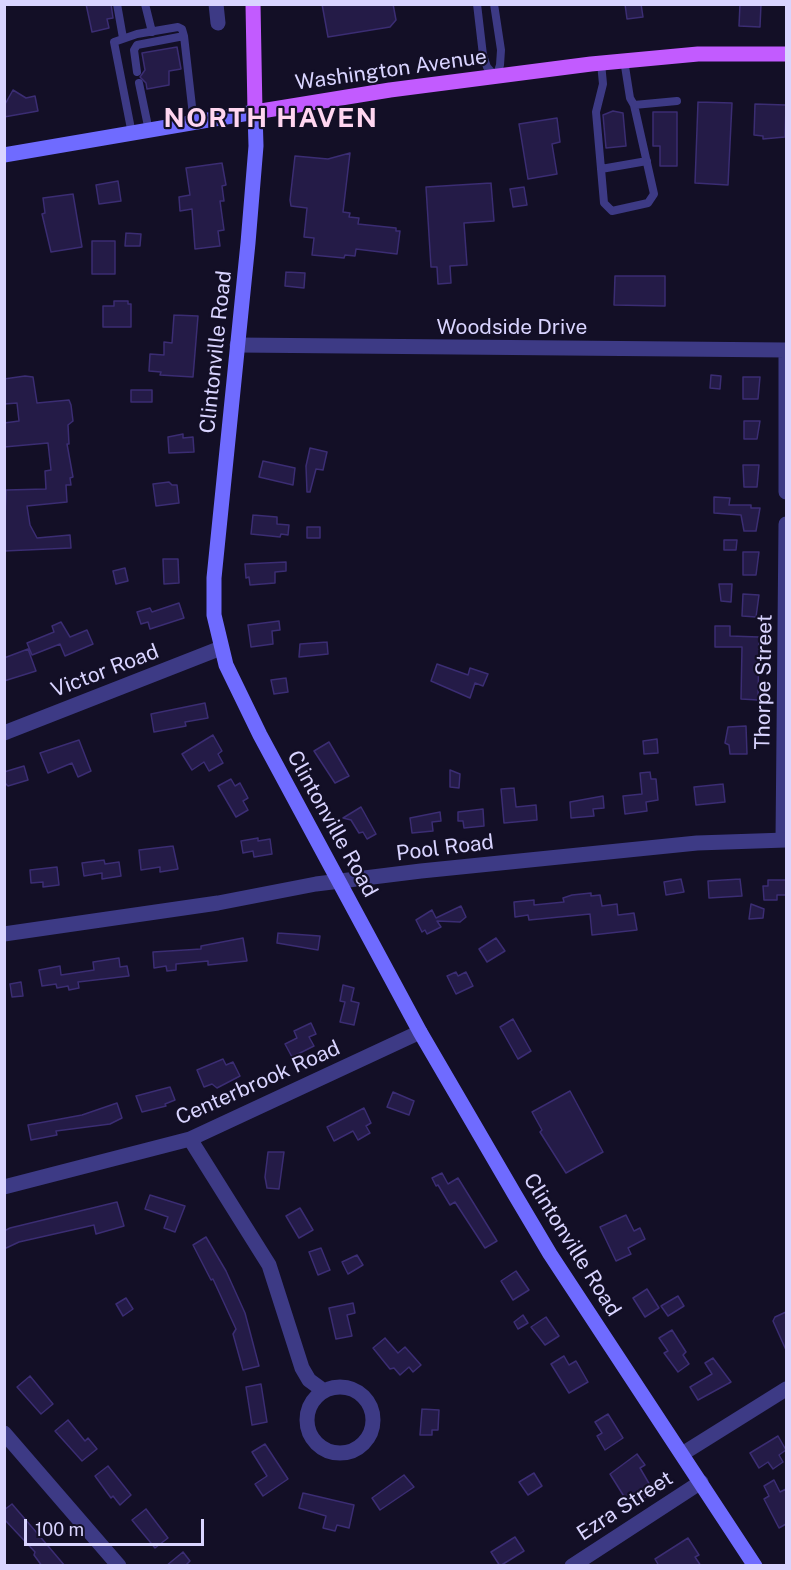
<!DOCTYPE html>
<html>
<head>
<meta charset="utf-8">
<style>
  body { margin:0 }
  #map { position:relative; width:791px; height:1570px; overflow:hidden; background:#130f26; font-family:"Public Sans",sans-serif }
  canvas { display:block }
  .frame { position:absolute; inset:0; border:6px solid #d9d4ff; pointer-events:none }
  .scale { position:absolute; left:24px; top:1519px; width:180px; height:27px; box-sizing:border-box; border:3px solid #d9d4ff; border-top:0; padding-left:8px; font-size:18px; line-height:21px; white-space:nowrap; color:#d9d4ff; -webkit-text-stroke:4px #130f26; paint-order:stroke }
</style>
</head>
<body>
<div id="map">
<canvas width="791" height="1570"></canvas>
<div class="frame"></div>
<div class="scale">100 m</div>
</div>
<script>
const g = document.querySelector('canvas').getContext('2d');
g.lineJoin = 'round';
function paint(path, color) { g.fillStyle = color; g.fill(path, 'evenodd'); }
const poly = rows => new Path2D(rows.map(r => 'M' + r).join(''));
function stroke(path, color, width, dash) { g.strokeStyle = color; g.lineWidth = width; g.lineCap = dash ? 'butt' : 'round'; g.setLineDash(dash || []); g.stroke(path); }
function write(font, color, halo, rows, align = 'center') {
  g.font = font + ' "Public Sans",sans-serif'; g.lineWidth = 4.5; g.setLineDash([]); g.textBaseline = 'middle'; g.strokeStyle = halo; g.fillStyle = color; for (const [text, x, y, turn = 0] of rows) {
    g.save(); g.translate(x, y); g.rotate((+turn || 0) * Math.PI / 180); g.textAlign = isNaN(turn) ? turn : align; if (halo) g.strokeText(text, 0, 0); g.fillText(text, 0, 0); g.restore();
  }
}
const building = poly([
  [86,4,111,4,113,18,107,19,109,28,92,32,86,4],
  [322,4,393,4,396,20,390,27,328,37,322,4],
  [625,4,641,4,643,17,627,19,625,4],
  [740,4,761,4,760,27,739,26,740,4],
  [177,47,181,69,169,71,169,85,147,89,146,83,140,77,145,70,142,53,177,47],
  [13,90,26,98,35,96,38,111,4,117,4,106,13,90],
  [698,102,732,103,728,185,695,183,698,102],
  [755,104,786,105,785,137,763,139,763,136,754,135,755,104],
  [613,111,623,113,626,146,606,148,603,115,613,111],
  [653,112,677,112,677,166,660,166,660,146,653,146,653,112],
  [557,118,560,142,552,144,557,174,528,179,519,124,557,118],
  [350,153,343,212,350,213,349,217,359,218,358,224,396,228,396,231,400,231,397,254,356,249,355,256,345,255,344,258,312,255,314,238,304,237,307,208,291,206,290,200,295,156,328,159,350,153],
  [222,163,226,185,222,186,224,201,220,201,224,230,218,231,220,246,195,249,192,209,180,211,179,197,190,195,186,168,222,163],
  [118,181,121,201,99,204,96,185,118,181],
  [491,183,494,221,464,223,467,265,450,266,451,283,438,284,437,267,431,267,426,187,491,183],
  [524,187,527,205,513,207,510,189,524,187],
  [73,194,82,247,51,252,42,214,45,213,43,198,73,194],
  [126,233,141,234,140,246,125,246,126,233],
  [92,241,115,241,115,274,92,274,92,241],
  [286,272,305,273,304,288,285,286,286,272],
  [615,276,665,276,665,306,614,305,615,276],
  [114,301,128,301,128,304,131,304,131,327,103,327,103,306,114,306,114,301],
  [174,315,198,316,193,377,160,375,161,372,149,371,150,354,164,355,164,342,172,343,174,315],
  [711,375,721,376,720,389,710,388,711,375],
  [25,376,33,377,37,403,69,400,71,405,73,421,68,425,69,444,67,444,73,477,70,478,71,485,66,485,67,502,27,506,30,525,37,538,70,535,71,548,4,551,6,490,46,489,45,471,51,470,48,443,4,447,4,423,19,421,17,403,4,404,4,379,25,376],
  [743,377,760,377,758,399,743,399,743,377],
  [131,390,152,390,152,402,131,402,131,390],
  [744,421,760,421,757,439,744,439,744,421],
  [183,434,183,438,193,437,194,452,169,453,168,437,183,434],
  [310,448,327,452,323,470,316,469,310,492,307,492,306,466,310,448],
  [263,461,295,468,293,485,259,477,263,461],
  [743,465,759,465,757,487,744,487,743,465],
  [169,482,172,485,177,485,179,503,156,506,153,484,169,482],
  [714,497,730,498,729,505,751,505,751,508,760,508,756,531,744,531,741,515,714,513,714,497],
  [253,515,277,517,277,524,289,525,288,535,281,534,280,537,251,534,253,515],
  [307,527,320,527,320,538,307,538,307,527],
  [724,540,737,540,736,550,724,550,724,540],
  [743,552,759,552,756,575,743,575,743,552],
  [163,559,178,559,179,583,164,584,163,559],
  [286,562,286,571,275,572,275,583,250,585,249,577,246,578,245,564,286,562],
  [125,568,128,581,116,584,113,571,125,568],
  [719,584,732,584,731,602,721,601,719,584],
  [743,594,759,595,756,617,742,616,743,594],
  [179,603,184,618,150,629,148,622,141,624,137,612,150,608,152,612,179,603],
  [279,621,280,630,272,631,273,644,251,647,248,625,279,621],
  [61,622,70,637,87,630,93,644,65,656,60,644,32,655,27,643,54,632,52,626,61,622],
  [715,626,730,626,730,636,759,637,758,700,741,699,742,647,715,647,715,626],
  [327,642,328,654,299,657,300,644,327,642],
  [28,649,36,671,4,681,4,658,28,649],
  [437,664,468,675,470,668,488,674,483,686,475,683,470,698,431,681,437,664],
  [286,678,288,692,274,694,271,680,286,678],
  [205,703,208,718,185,722,186,726,154,732,151,714,205,703],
  [746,726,747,754,730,754,729,745,725,743,728,727,746,726],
  [213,735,222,751,218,754,223,763,209,771,204,762,192,770,182,754,213,735],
  [657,739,658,753,644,754,643,741,657,739],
  [79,740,91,771,78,777,72,763,48,773,40,753,79,740],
  [329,742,349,776,335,783,314,751,329,742],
  [24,766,28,780,8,786,4,782,4,772,24,766],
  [450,770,460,774,459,788,450,787,450,770],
  [650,772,651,779,656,779,658,800,646,802,647,811,625,814,623,796,642,794,640,773,650,772],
  [231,779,235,786,240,783,248,798,243,801,248,810,236,817,218,786,231,779],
  [723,784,725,802,696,805,694,787,723,784],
  [514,788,516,807,536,805,537,820,504,823,501,789,514,788],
  [603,796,604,808,593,809,594,816,571,818,570,802,603,796],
  [361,807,376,834,367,839,363,832,359,833,351,820,343,818,361,807],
  [483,809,484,826,464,828,463,821,458,821,458,812,483,809],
  [440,812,441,821,432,822,433,831,412,833,410,818,440,812],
  [258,838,258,841,270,839,272,854,254,857,253,851,243,853,241,841,258,838],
  [173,846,178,869,160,872,160,867,141,870,139,850,173,846],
  [104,860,105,864,119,862,121,876,102,879,102,873,84,876,82,863,104,860],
  [57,867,59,885,43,887,43,882,31,883,30,870,57,867],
  [681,879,684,892,666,895,664,882,681,879],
  [740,879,742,896,709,898,708,881,740,879],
  [768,880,786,880,786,895,777,895,777,900,764,900,763,886,768,886,768,880],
  [591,893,591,896,600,895,602,906,617,904,618,915,634,913,637,930,592,935,590,914,529,920,528,915,515,917,514,902,534,900,534,905,564,902,563,898,572,895,591,893],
  [751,904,764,909,763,918,749,919,751,904],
  [461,906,466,917,460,922,437,921,441,927,427,934,425,930,422,932,416,920,432,910,436,918,461,906],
  [278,933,320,936,318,950,277,943,278,933],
  [243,938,247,961,208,965,208,961,176,964,176,970,167,971,166,966,154,968,153,952,201,949,201,946,243,938],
  [496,938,505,951,487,962,479,949,496,938],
  [119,958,120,967,127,966,129,976,78,982,79,988,69,990,68,986,57,988,56,984,42,986,39,970,60,966,61,975,94,970,93,962,119,958],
  [456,972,458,976,466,972,473,986,456,994,447,976,456,972],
  [21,982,23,996,12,997,10,984,21,982],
  [343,985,354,988,351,1001,359,1003,354,1025,340,1022,345,1002,340,1001,343,985],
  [513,1019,531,1051,518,1059,500,1027,513,1019],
  [311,1023,316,1034,309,1037,314,1046,292,1057,285,1044,297,1038,294,1031,311,1023],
  [223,1059,226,1065,233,1062,240,1076,217,1088,212,1084,204,1087,197,1070,223,1059],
  [170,1087,175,1100,165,1104,166,1106,142,1112,136,1096,170,1087],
  [570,1091,603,1152,566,1173,540,1132,542,1130,532,1112,570,1091],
  [393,1092,414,1101,409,1115,387,1107,393,1092],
  [117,1103,122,1118,110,1124,56,1131,57,1135,31,1140,28,1125,82,1115,117,1103],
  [364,1108,371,1123,366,1126,370,1133,358,1140,353,1131,334,1141,327,1127,364,1108],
  [268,1152,284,1152,279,1189,267,1188,265,1177,268,1152],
  [442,1173,448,1184,458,1178,497,1241,485,1248,455,1202,450,1205,438,1185,436,1186,432,1178,442,1173],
  [150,1195,185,1206,175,1232,164,1228,168,1217,145,1209,150,1195],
  [117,1202,124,1226,96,1234,94,1225,19,1242,4,1249,4,1231,10,1228,117,1202],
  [300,1208,313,1230,299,1238,286,1216,300,1208],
  [626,1215,634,1231,640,1228,645,1239,628,1248,631,1254,616,1261,600,1227,626,1215],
  [206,1237,226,1271,245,1313,259,1366,243,1370,233,1334,236,1329,213,1279,211,1280,193,1245,206,1237],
  [321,1248,330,1270,318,1275,309,1252,321,1248],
  [357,1255,363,1265,348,1274,342,1262,357,1255],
  [516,1271,529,1290,513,1300,501,1281,516,1271],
  [647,1289,659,1308,645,1317,633,1298,647,1289],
  [678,1296,684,1306,668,1316,661,1306,678,1296],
  [126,1298,133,1309,123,1316,116,1304,126,1298],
  [353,1303,355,1313,347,1315,352,1336,336,1339,329,1308,353,1303],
  [786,1312,786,1350,773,1321,775,1317,786,1312],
  [523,1315,528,1323,518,1329,514,1322,523,1315],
  [546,1317,559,1336,545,1345,531,1327,546,1317],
  [672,1330,686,1352,683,1355,689,1364,678,1372,664,1353,668,1351,659,1338,672,1330],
  [385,1338,398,1353,405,1347,421,1365,413,1372,409,1367,400,1375,394,1368,390,1369,373,1348,385,1338],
  [564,1356,569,1365,576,1361,588,1382,569,1393,551,1364,564,1356],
  [713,1358,731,1382,698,1400,690,1387,712,1374,705,1363,713,1358],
  [30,1376,53,1404,41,1414,17,1387,30,1376],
  [261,1384,267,1422,252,1425,246,1387,261,1384],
  [422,1409,439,1410,438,1430,432,1430,432,1435,420,1435,422,1409],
  [608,1414,623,1438,605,1450,597,1436,602,1433,595,1422,608,1414],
  [68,1420,85,1441,88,1438,97,1449,82,1461,55,1431,68,1420],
  [778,1436,786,1450,779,1455,783,1462,773,1469,768,1462,759,1468,750,1453,778,1436],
  [265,1444,288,1479,263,1496,255,1484,267,1476,252,1452,265,1444],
  [637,1454,645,1465,640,1468,654,1492,630,1506,610,1474,637,1454],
  [108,1466,131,1495,120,1505,113,1496,111,1498,95,1476,108,1466],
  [534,1473,542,1486,528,1495,519,1482,534,1473],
  [404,1475,414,1487,380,1510,372,1498,404,1475],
  [774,1480,780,1492,786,1489,786,1524,779,1528,764,1499,769,1496,764,1486,774,1480],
  [303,1493,354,1505,349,1528,337,1525,335,1531,323,1528,326,1516,299,1508,303,1493],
  [12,1504,37,1533,65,1566,42,1566,34,1555,35,1552,4,1519,4,1510,12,1504],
  [146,1509,168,1538,155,1548,132,1520,146,1509],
  [515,1537,524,1551,500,1566,491,1552,515,1537],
  [688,1538,699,1555,695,1557,701,1566,659,1566,655,1559,688,1538],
  [183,1552,190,1561,185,1566,166,1566,183,1552]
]);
const service = poly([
  [117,4,123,38],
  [145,4,152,32],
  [477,4,483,55,487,67,496,77,500,65,501,50,494,4],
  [601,63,603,84,596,112,604,203,612,211,648,203,654,194,634,105,630,98,624,60],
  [137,72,134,50,137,45,184,36],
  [139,83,149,131],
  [634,105,677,101],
  [132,134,114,42,137,34,178,27,182,29,184,36,194,124],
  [601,169,647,161]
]);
const minor = poly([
  [216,4,218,23],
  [237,345,786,350],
  [786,350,786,492],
  [4,733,221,648],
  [783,839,786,524],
  [190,1139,269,1265,302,1368,309,1380,324,1391],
  [4,1187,190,1139,420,1032],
  '307 1420a33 33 0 1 1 66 0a33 33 0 1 1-66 0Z',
  [4,1433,119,1566],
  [682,1454,786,1389],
  [572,1566,701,1482]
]);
const tertiary = poly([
  [4,934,218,903,316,884,421,871,697,843,786,840]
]);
const secondary = poly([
  [4,155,255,112,256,146,248,243,214,578,214,615,226,665,260,735,420,1032,515,1195,550,1254,755,1566]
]);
const primary = poly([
  [253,4,255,112,390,90,591,64,698,54,786,54]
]);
const streetNames = [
  ["Washington Avenue",391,70,-8],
  ["Woodside Drive",512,328],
  ["Clintonville Road",216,352,-84],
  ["Victor Road",105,671,-21],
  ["Thorpe Street",764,682,-89],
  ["Clintonville Road",332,824,61],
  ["Pool Road",445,848,-7],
  ["Centerbrook Road",258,1083,-24],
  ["Clintonville Road",572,1245,58],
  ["Ezra Street",625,1506,-33]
];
const districtNames = [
  ["NORTH HAVEN",271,119]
];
paint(building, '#241b47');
stroke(building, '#3b2d73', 1.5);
stroke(service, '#3d3a85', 8);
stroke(minor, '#3d3a85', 15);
stroke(tertiary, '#3d3a85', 15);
stroke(secondary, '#6f6bff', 15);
stroke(primary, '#c25bff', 15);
write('21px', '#d9d4ff', '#130f26', streetNames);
g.letterSpacing = '1.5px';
write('bold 27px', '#ffd6f0', '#130f26', districtNames);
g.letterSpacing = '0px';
</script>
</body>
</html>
